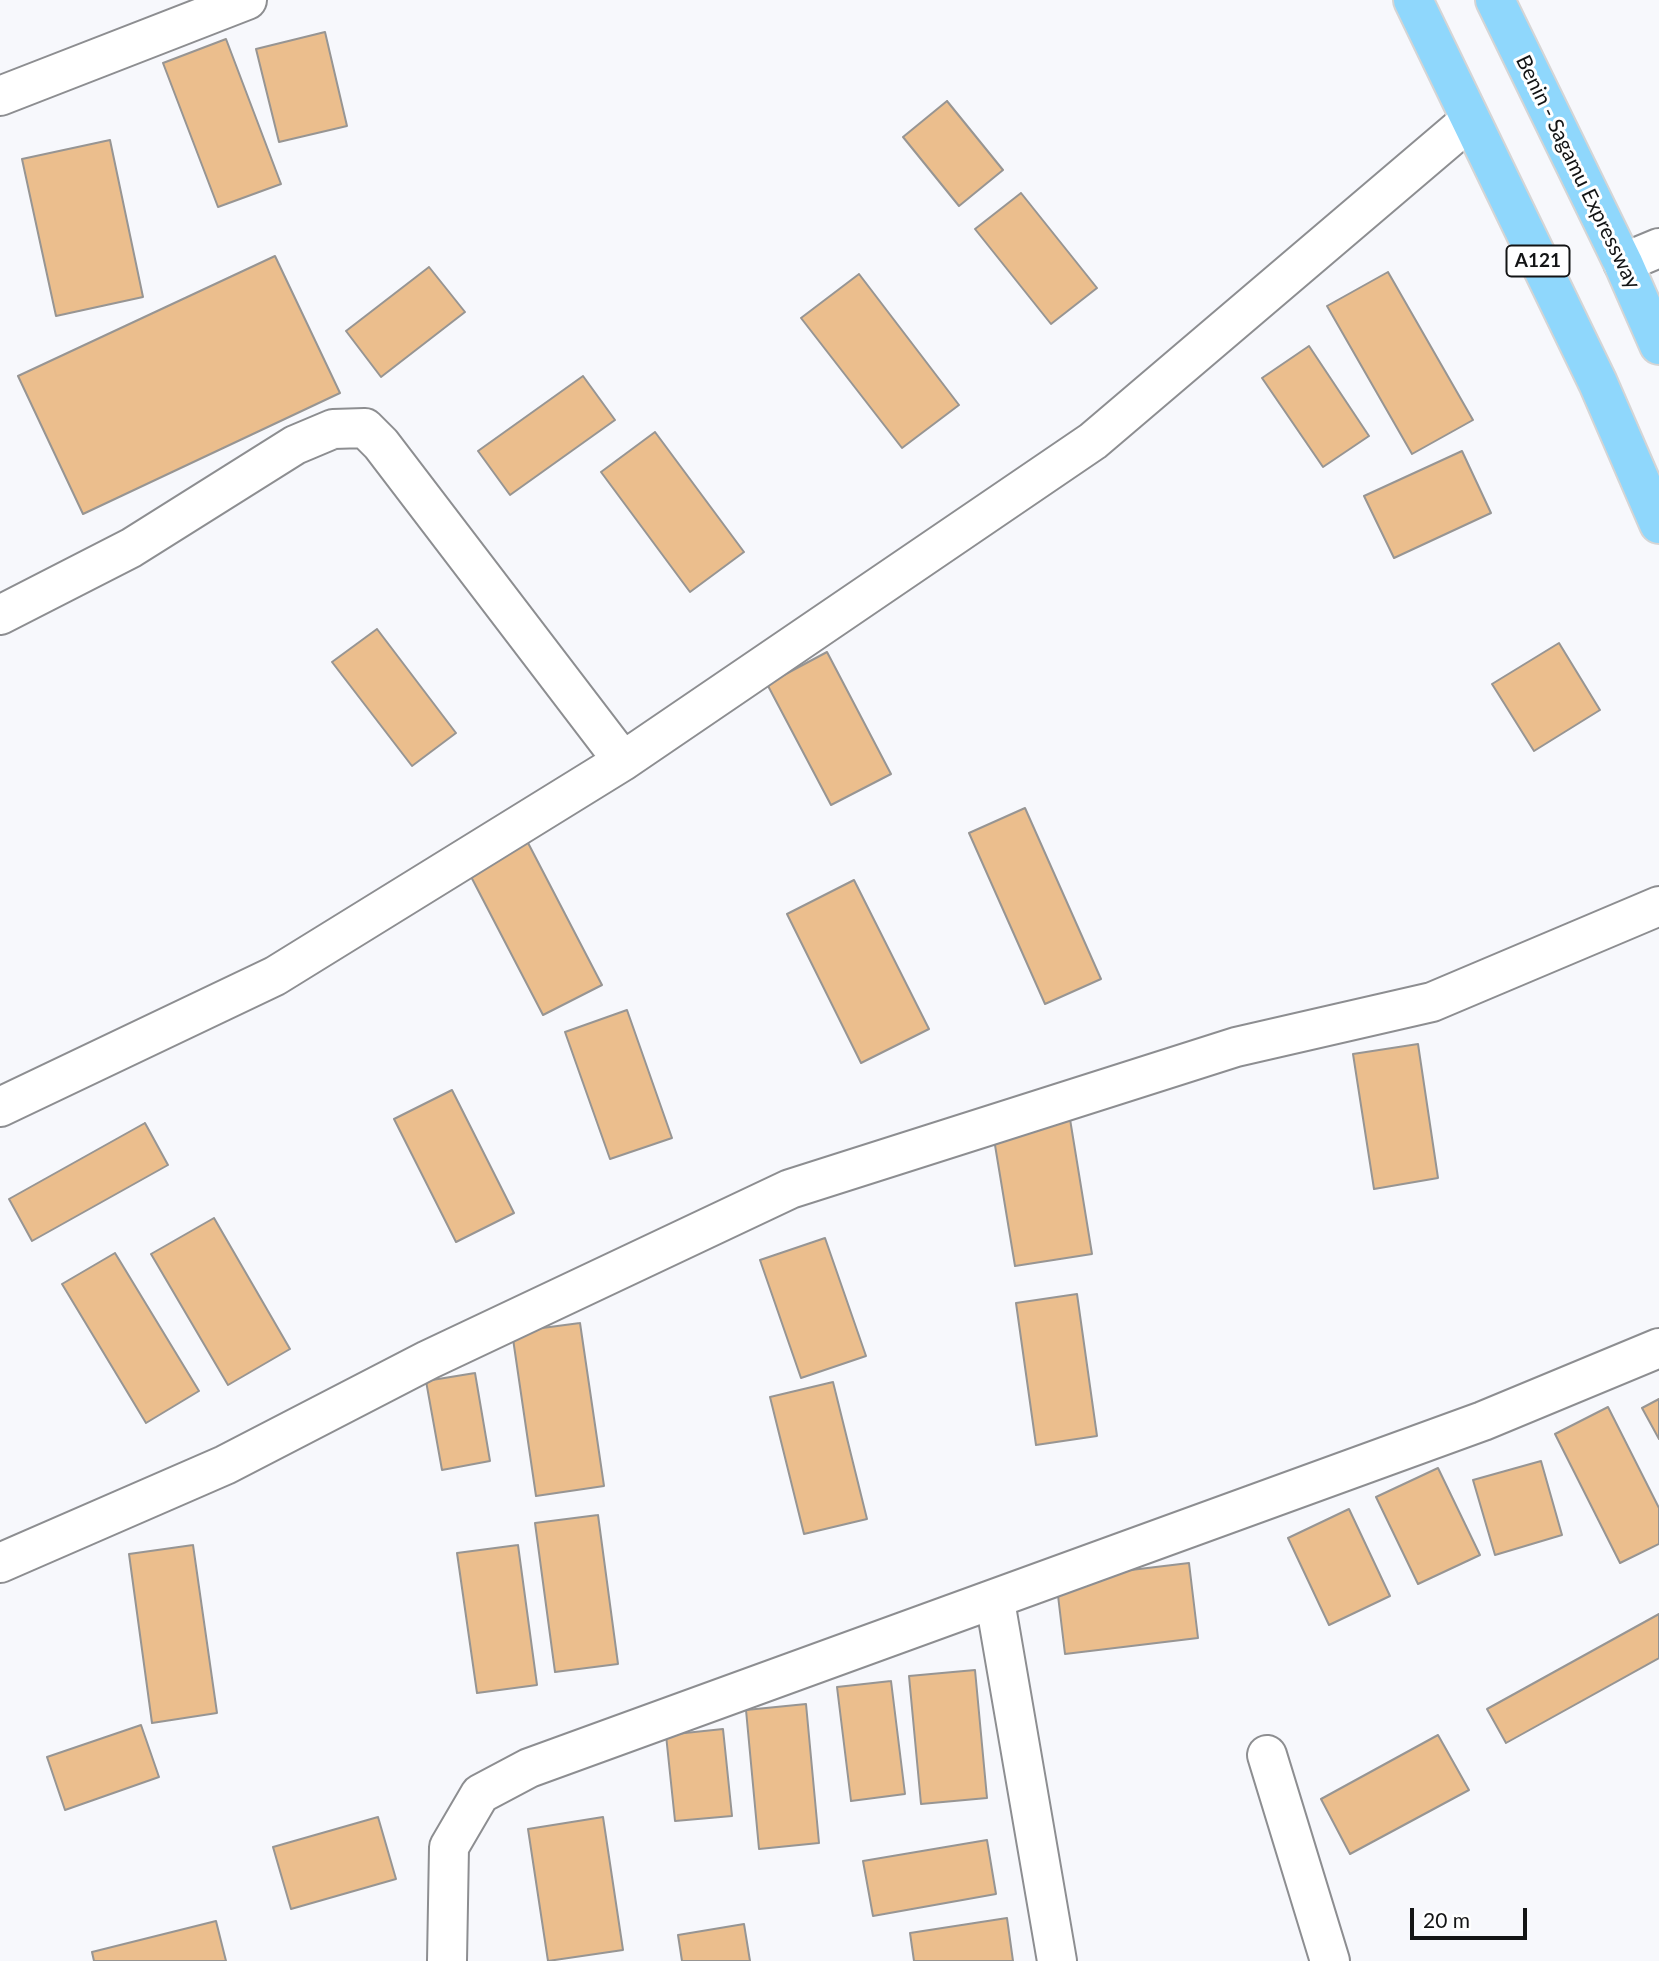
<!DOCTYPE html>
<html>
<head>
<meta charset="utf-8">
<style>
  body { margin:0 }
  #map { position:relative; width:1659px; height:1961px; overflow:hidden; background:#f7f8fc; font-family:Lato,sans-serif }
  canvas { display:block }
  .scale { position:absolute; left:1410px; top:1908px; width:117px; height:32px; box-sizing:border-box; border:4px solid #131415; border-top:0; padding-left:9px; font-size:21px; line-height:24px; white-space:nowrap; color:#131415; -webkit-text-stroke:5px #fff; paint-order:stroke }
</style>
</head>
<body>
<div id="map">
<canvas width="1659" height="1961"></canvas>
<div class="scale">20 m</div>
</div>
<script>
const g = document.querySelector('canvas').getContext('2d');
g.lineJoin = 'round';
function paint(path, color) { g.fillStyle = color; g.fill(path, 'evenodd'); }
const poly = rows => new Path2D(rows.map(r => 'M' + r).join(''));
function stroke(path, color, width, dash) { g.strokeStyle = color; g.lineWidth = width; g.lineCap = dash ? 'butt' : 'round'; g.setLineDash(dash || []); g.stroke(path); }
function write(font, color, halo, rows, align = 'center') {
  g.font = font + ' Lato,sans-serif'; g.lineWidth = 6; g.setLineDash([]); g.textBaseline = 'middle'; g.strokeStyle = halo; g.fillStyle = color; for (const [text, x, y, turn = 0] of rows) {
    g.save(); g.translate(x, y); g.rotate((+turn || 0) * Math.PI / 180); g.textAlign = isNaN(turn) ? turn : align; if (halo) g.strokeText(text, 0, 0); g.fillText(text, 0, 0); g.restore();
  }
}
const building = poly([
  [325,32,347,126,279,142,256,49,325,32],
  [226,39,281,184,218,207,163,63,226,39],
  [947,101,1003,170,959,206,903,137,947,101],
  [110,140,143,297,56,316,22,159,110,140],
  [1021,193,1097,288,1051,324,975,229,1021,193],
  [275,256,340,393,83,514,18,376,275,256],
  [429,267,465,312,381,377,346,331,429,267],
  [1388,272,1473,420,1412,454,1327,306,1388,272],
  [859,274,959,405,902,448,801,318,859,274],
  [1309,346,1369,436,1323,467,1262,378,1309,346],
  [583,376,615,420,510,495,478,451,583,376],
  [655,432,744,552,690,592,601,472,655,432],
  [1462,451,1491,513,1394,558,1364,496,1462,451],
  [377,629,456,733,412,766,332,662,377,629],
  [1559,643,1600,710,1534,751,1492,684,1559,643],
  [827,652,891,774,831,805,767,684,827,652],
  [1025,808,1101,979,1045,1004,969,833,1025,808],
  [526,839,602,985,543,1015,467,869,526,839],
  [854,880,929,1029,861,1063,787,914,854,880],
  [627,1010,672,1138,610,1159,565,1032,627,1010],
  [1418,1044,1438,1178,1374,1189,1353,1054,1418,1044],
  [452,1090,514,1213,456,1242,394,1119,452,1090],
  [1069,1113,1092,1254,1015,1266,992,1127,1069,1113],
  [145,1123,168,1165,32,1241,9,1199,145,1123],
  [214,1218,290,1349,228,1385,151,1254,214,1218],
  [825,1238,866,1356,801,1378,760,1260,825,1238],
  [115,1253,199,1391,146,1423,62,1284,115,1253],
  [1077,1294,1097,1436,1036,1445,1016,1303,1077,1294],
  [580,1323,604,1486,536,1496,512,1332,580,1323],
  [475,1373,490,1461,442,1470,426,1381,475,1373],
  [833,1382,867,1519,804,1534,770,1397,833,1382],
  [1659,1399,1659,1439,1642,1408,1659,1399],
  [1608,1407,1659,1508,1659,1544,1620,1563,1555,1434,1608,1407],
  [1541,1461,1562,1535,1495,1555,1473,1480,1541,1461],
  [1438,1468,1480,1555,1418,1584,1376,1497,1438,1468],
  [1349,1509,1390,1596,1329,1625,1288,1538,1349,1509],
  [598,1515,618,1664,555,1672,535,1523,598,1515],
  [193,1545,217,1713,152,1723,129,1554,193,1545],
  [518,1545,537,1685,477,1693,457,1553,518,1545],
  [1189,1563,1198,1638,1065,1654,1056,1579,1189,1563],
  [1659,1614,1659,1658,1506,1743,1487,1709,1659,1614],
  [975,1670,987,1798,921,1804,909,1676,975,1670],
  [891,1681,905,1794,851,1801,837,1687,891,1681],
  [806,1704,819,1843,759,1849,746,1710,806,1704],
  [141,1725,159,1777,65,1810,47,1757,141,1725],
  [723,1729,732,1816,675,1821,666,1735,723,1729],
  [1438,1735,1469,1790,1350,1854,1321,1799,1438,1735],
  [378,1817,396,1879,291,1909,273,1847,378,1817],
  [603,1817,623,1950,548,1961,528,1829,603,1817],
  [987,1840,996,1894,873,1916,863,1861,987,1840],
  [1007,1918,1013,1961,914,1961,910,1933,1007,1918],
  [216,1921,226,1961,94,1961,92,1952,216,1921],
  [744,1924,750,1961,682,1961,678,1935,744,1924]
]);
const minor = poly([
  [0,96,247,0],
  [1623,263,1659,248],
  [0,615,131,548,295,445,333,429,365,428,381,444,623,761],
  [0,1107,275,976,623,761,1093,441,1469,121],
  [0,1563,225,1465,428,1360,790,1189,1236,1047,1432,1002,1659,906],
  [995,1601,1057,1961],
  [1267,1755,1330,1961],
  [447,1961,449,1847,480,1794,529,1768,1483,1421,1659,1348]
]);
const trunk = poly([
  [1413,0,1598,383,1659,524],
  [1495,0,1623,263,1659,345]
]);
const shields = [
  [1538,261,63]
];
const shieldNames = [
  ["A121",1538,261]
];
const streetNames = [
  ["Benin - Sagamu Expressway",1578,172,64]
];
paint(building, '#ebbe8d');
stroke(building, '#979593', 2);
stroke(minor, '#8d8e91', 42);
stroke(trunk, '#d5d5d5', 42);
stroke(minor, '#fff', 38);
stroke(trunk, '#8fd7fc', 38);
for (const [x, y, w] of shields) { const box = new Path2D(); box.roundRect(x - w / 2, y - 15.5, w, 31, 5); g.fillStyle = '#fff'; g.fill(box); stroke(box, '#131415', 2); }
write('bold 19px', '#131415', null, shieldNames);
write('21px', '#131415', '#fff', streetNames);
</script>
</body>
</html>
